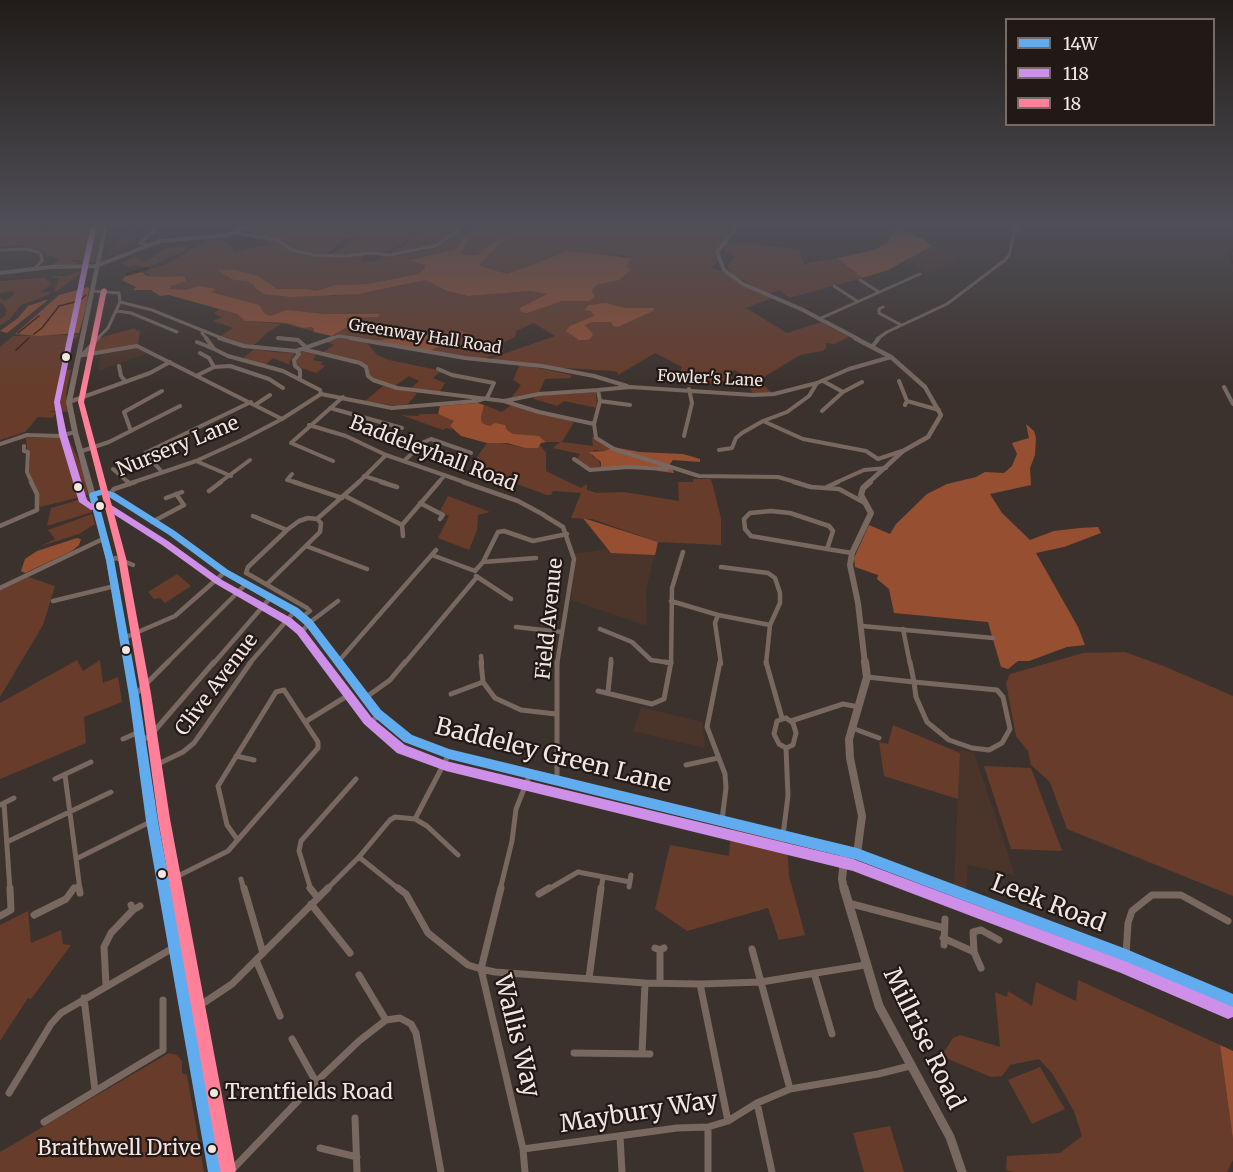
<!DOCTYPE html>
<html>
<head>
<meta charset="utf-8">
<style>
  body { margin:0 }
  #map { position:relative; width:1233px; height:1172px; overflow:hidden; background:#3c322d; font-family:Merriweather,serif }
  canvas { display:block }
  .legend { position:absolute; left:1005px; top:18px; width:210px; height:108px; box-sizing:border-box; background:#221916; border:2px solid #756b67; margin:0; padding:8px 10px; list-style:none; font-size:18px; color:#f2e6e1 }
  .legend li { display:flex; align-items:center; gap:12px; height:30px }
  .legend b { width:30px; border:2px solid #756b67 }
</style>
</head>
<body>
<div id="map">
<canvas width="1233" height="1172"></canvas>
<ul class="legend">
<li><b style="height:8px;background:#60acee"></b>14W</li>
<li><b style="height:8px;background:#ce8fe9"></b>118</li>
<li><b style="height:8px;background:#ff8098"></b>18</li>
</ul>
</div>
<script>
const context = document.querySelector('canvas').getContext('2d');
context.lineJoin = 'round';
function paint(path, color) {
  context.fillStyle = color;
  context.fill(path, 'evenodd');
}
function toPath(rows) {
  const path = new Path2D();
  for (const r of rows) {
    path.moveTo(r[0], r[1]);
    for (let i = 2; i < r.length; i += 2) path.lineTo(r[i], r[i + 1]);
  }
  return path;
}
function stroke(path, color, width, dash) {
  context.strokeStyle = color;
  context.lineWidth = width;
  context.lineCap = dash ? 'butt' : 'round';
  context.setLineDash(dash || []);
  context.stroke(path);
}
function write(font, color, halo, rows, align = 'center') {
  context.font = font + ' Merriweather,serif';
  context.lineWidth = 4.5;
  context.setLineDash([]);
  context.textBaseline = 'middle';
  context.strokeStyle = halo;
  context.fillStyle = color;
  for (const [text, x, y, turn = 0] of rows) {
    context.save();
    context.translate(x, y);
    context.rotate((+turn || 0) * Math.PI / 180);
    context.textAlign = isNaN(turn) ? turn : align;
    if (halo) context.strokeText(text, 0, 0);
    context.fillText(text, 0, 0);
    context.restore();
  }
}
const built = toPath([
  [135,224,148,224,145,228,141,228,136,237,114,254,108,258,101,258],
  [932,246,951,254,956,262,927,272,908,259],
  [135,347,148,353,98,371,101,353],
  [583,518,658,542,646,589,647,626,571,600,575,554,607,549],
  [641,707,702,722,705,748,633,731],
  [960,750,974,753,1015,875,968,865,966,889,954,885]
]);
const green = toPath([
  [0,224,52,224,29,226,25,229,47,231,57,226,57,224,103,224,95,263,80,264,82,260,69,260,79,262,75,265,50,266,60,260,55,259,54,256,46,257,44,252,38,249,25,248,26,245,0,247],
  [251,224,306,224,305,226,333,228,338,225,345,225,370,228,381,224,435,224,417,229,400,246,383,253,328,255,350,244,354,237,345,239,325,255,299,252,316,256,346,256,364,254,362,261,374,262,384,255,398,256,428,250,446,242,458,232,466,233,475,224,737,224,718,247,715,253,717,262,711,268,725,272,742,284,772,298,746,308,787,333,821,322,849,337,834,344,825,343,827,348,822,351,800,355,767,375,760,382,772,393,753,394,743,375,735,370,729,374,733,378,725,384,705,384,704,381,692,382,691,386,676,382,682,367,655,353,618,375,618,372,613,371,563,368,561,370,489,359,555,336,534,323,516,331,515,337,498,345,504,352,483,359,429,351,466,333,460,332,375,343,338,335,332,336,176,296,144,271,166,264,212,238,215,238,213,242,223,240,233,248,233,252,271,244,265,241,269,238,249,234,252,232,242,230],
  [464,237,468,237,469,240,461,253,468,255,477,255,492,242,507,239,500,243,480,263,481,266,507,274,567,251,599,256,621,255,632,258,614,280,597,285,592,290,595,297,594,298,547,296,543,292,531,291,468,296,447,291,426,280,366,293,330,296,336,285,367,284,418,274,424,269,426,265,410,259,457,249],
  [438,224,456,224,459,229,429,248,386,254,403,246,414,233],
  [726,242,799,249,805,266,807,265,807,263,837,258,862,278,789,298,779,290,767,294,732,274,727,266,735,257,724,251],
  [186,245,186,250,147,268,135,265,130,267,122,263,136,257,144,262,170,247],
  [85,269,58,291,52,291,48,295,21,305,9,320,0,325,0,319,5,316,7,311,3,304,0,303,0,297,3,301,8,299,15,294,12,291,0,293,0,281,45,278,52,284,40,292,50,292,54,290,59,279,51,276,67,276],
  [220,309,237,314,245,321,281,324,268,332,252,347,219,337,233,328,213,321,222,317,214,313],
  [135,328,136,331,140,330,138,345,84,354,99,338],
  [79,335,75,339,68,339,71,343,63,355,62,369,71,370,66,393,69,412,47,411,57,413,52,418,38,417,25,432,0,440,0,347,13,336],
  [338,337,367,343,377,355,389,360,433,369,440,372,433,378,445,383,439,393,410,389,419,381,409,376,395,386,374,379,369,375,368,368,363,364,320,354,334,345,324,341],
  [254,349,274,352,295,353,289,362,290,365,273,358,264,366,243,358],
  [304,350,316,355,313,360,323,362,320,364,325,366,316,373,296,366,296,359,299,353],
  [520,364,571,375,571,378,545,379,539,393,512,397,521,385,513,380],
  [383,386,395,389,417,393,408,404,398,406,365,401],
  [596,392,597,408,564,401,557,406,534,399,535,396],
  [484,405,502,412,511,405,574,422,562,442,593,446,592,437,594,437,600,443,610,448,605,451,594,450,592,456,598,459,601,467,604,468,591,469,577,459,580,454,553,448,560,442,546,442,539,436,519,436,482,423,481,417],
  [420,414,438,414,455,421,450,426,453,430,446,428,443,430,401,415,418,416],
  [68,437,83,470,88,495,40,507,29,471,30,452,27,449,26,438],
  [497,442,525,448,541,446,546,453,546,471,581,488,587,484,587,490,597,493,624,492,679,501,678,482,693,482,693,479,711,479,721,518,721,545,658,542,592,519,571,518,581,493,553,491,551,495,547,495,470,467,487,443],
  [448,496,490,512,478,515,477,530,469,550,438,538,449,516,440,511],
  [88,497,92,512,47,526,51,508],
  [92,514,95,524,79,534,41,546,55,539,48,530],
  [177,574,191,586,165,603,160,598,154,599,148,592],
  [28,577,55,586,43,625,0,697,0,590],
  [1125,652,1166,667,1233,696,1233,896,1067,829,1050,782,1031,765,1028,751,1016,736,1006,683,1010,674,1083,653],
  [77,660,83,671,100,660,103,683,118,677,122,702,84,717,86,743,0,779,0,703],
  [893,725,960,753,958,799,884,776,879,742,888,744],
  [984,766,1031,768,1062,851,1011,849],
  [731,827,781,839,787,845,789,876,805,935,779,940,768,908,687,931,655,909,670,845,729,856],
  [28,911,31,943,61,930,63,944,71,945,31,999,28,998,0,1041,0,925],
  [1078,980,1220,1045,1233,1140,1233,1160,1227,1172,1014,1172,1006,1170,1007,1156,1060,1153,1082,1136,1074,1111,1052,1073,1039,1059,1010,1065,1002,1076,991,1077,941,1056,953,1038,960,1035,1000,1047,995,992,1007,997,1008,991,1032,1006,1036,982,1076,1001],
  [169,1053,177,1055,182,1061,182,1073,187,1075,204,1172,0,1172,0,1152],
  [1040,1067,1065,1109,1032,1124,1008,1080],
  [890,1126,904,1172,864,1172,853,1133]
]);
const forest = toPath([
  [895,229,923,239,932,246,888,270,862,278,837,258,874,250,887,243],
  [464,237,469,237,469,240,461,253,468,255,477,255,492,242,507,239,500,243,480,264,481,266,507,274,567,251,632,258,626,267,630,270,625,275,619,280,597,285,592,290,595,297,589,301,562,301,527,313,521,312,520,308,547,294,531,291,468,296,447,291,426,280,359,294,291,297,264,294,255,288,255,286,248,281,234,280,217,270,236,270,258,276,277,289,306,289,316,291,336,285,367,284,418,274,424,269,425,265,409,260,457,249],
  [142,272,147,276,162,277,184,276,186,281,171,286,170,289,186,290,199,286,216,289,211,292,259,305,265,314,271,316,286,310,324,314,380,314,378,317,347,318,346,320,363,322,350,325,332,336,314,332,314,328,310,327,304,328,288,323,245,321,237,314,169,295,160,296,151,290,133,290,136,287,122,280,126,276],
  [88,287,89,289,86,308,79,333,38,336,15,334,59,295],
  [49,299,7,333,0,331,18,318,28,306],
  [606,303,625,308,654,308,653,311,618,327,613,326,611,322,592,322,585,325,593,334,590,339,586,340,579,340,566,331,570,326,594,316,591,311,584,310,589,305],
  [460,331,467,333,429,351,372,341],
  [478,403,484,405,481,417,482,423,490,426,495,423,505,425,507,430,513,434,539,436,546,442,541,443,538,448,525,448,507,443,487,443,461,436,450,426,454,421,438,414,440,406],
  [1026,424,1034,431,1036,438,1035,455,1030,468,1031,485,990,494,1002,513,1030,540,1054,531,1080,528,1098,527,1101,533,1064,547,1036,553,1078,627,1085,645,1067,647,1029,661,1018,661,1008,669,1001,667,988,622,894,613,889,589,877,579,878,575,855,567,854,558,869,525,890,534,896,524,927,494,947,484,976,477,985,472,1004,473,1012,466,1017,454,1012,443,1029,438],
  [613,447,640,452,683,454,700,459,700,462,673,460,670,464,674,473,658,471,650,466,604,468,601,467,601,462,589,452,605,451],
  [583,518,658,542,655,555,611,553],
  [77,538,81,539,79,545,72,551,25,573,21,571,25,559,37,551],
  [1220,1045,1233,1051,1233,1140]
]);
const stream = toPath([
  [1232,250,1229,255,1233,263],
  [18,333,39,316],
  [34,334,42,328,59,306,79,301,86,295],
  [16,350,29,338]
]);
const canal = toPath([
  [127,274,148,268]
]);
const minorFar4 = toPath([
  [235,233,278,240,291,250,314,255,346,256,369,253,390,255,435,246,460,230],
  [147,245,140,243,155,230],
  [0,250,26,249,38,252,41,254,42,261,35,268],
  [860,280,879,292],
  [834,286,857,301],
  [92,291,119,293,120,302,152,310,224,339],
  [883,307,879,309,879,313,901,325],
  [117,311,131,313,177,332],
  [819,319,920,274],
  [202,333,207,339],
  [278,338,292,339],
  [97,339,108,328,120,302],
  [329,339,339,336,359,339],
  [877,339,887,332,947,304,1005,260,1009,255,1015,231,1024,224]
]);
const minorFar3 = toPath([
  [206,338,214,349,228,356,283,371,320,390,321,394],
  [219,338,244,346,296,351,333,338],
  [278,338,298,340,307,348],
  [350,338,465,358,542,366,594,376,627,386],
  [197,342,214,349],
  [872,347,879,338],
  [303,349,360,363,366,367,368,376,373,380,397,388,504,401,539,412,594,424],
  [296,351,299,354,294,360,295,366,300,370,300,379],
  [200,353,209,358,214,367],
  [82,355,98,338],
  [78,356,137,346,282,419],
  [119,366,121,376,126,382],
  [198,375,214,367,230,366,269,379,283,388],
  [823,381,843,392],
  [899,381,907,401,905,405],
  [1224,387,1233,404],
  [321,394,392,408,476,401,487,398,494,383,452,375,438,369],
  [504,401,539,394,598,390],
  [600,401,630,405],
  [907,401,939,410],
  [69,402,150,373,170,362],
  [255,405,270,395],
  [330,408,402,428],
  [822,411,843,392,862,382],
  [763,421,803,439,866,451,878,459,902,451],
  [309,425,346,436,386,455,467,483],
  [131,431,124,412,162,391],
  [684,436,692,403,689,389],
  [0,444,27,435,60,436,75,432],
  [24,446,24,451,28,452,27,472,32,483],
  [719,450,732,448,736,438,742,433,763,421,787,412,809,396,817,383],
  [82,451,109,442,180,406],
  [574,459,590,470,628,467,667,469],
  [196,461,231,476],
  [333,461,291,443,343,397],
  [404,461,424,442,431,439,471,453],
  [113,469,129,483],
  [162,472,145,453,251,402],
  [292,474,287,480,299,483],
  [364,476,386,483],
  [131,483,196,461,242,440,282,419,321,394],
  [219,483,250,460],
  [358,483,386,455],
  [438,483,445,475],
  [799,483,778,477,699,476,614,449,596,438,594,424,600,401,598,390,630,387,753,395,774,394,817,383,849,369,891,357],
  [835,483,864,470,886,468]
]);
const minorFar2 = toPath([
  [128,482,130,484],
  [294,482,342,498],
  [381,482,397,487],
  [463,482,518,501,544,515],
  [794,482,811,487,839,489,863,502],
  [827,487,838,482],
  [209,491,221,482],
  [110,494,114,489,135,482],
  [345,496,402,525,439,482],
  [166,498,182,492],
  [420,503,443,515,440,519],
  [771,511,790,513,829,526,833,531,827,549,751,536,745,529,744,519,750,513,771,511],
  [253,516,287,530],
  [545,516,563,527,574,559,557,664],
  [317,519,359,482],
  [152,522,184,505,176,494],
  [402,525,403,536],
  [0,526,37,510,37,494,31,482],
  [306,546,367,569],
  [827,549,852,553],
  [432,555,475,571],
  [110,560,116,558,133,565],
  [483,562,536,558],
  [721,567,768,573,775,578,780,593,780,603,770,625,766,664],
  [475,571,483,562,498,532,504,531,533,541,567,534],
  [250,575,246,573,248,567,287,530,299,521,308,518,317,519,321,523,320,532,267,584],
  [250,575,307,608,310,611,302,617],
  [476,576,511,599],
  [0,588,105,538],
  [53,601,115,586],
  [671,601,718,615,770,625],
  [718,615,715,623,721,664],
  [862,626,993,638],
  [516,627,561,632],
  [600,629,632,642,651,660,671,663],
  [903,629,910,664],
  [124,638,175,616,225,572],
  [481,656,482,664],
  [337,663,436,550],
  [166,664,247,583],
  [213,664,271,597],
  [249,664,295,611],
  [324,664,301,633,309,623,338,601],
  [404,664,477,577],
  [611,664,611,659],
  [671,664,672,588,683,552]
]);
const minorFar1 = toPath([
  [323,662,368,723,379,716],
  [481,662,483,682,495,698,521,710,556,714],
  [557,662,557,780],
  [665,662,671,663],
  [720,662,707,727,725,774,726,788,722,820],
  [766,662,782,718],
  [910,662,914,682],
  [867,677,914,682],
  [914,682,997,690,1003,697,1010,729,1002,743,989,750,972,748,949,740,927,722,916,697,914,682],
  [598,691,652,704,664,699,671,662],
  [608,692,611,662],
  [451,694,483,682],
  [134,696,168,662],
  [365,698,390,680,405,662],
  [786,718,793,723,796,733,793,745,786,748,779,744,774,734,777,721,786,718],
  [791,721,843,704,859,707],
  [305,722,347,696],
  [852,728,879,738],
  [150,736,177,890],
  [123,739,139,732],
  [140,741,150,736,214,662],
  [236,756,254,760],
  [686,765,718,758],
  [154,766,183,752,194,743,251,662],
  [65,775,76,859,152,821],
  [55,779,91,762],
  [4,803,10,890],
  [0,805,14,798],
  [415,819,427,826,458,855],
  [783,835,788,796,786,748],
  [7,842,111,792],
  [359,857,400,890],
  [76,859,80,890],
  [174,878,228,851,318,748,318,742,284,690,276,692,218,786,227,825,237,839],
  [241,879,244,890],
  [629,887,631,875],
  [72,890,79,885],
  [311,890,299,851,301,841,356,779],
  [326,890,359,857,390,820,395,817,415,819,449,754],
  [500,890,512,841,516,809,530,774],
  [547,890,578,872,630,882],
  [601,890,603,877]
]);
const minor = toPath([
  [79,888,80,893],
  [177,888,227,1172],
  [244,888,263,953],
  [310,888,318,898],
  [398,888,406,894,428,933,468,965,481,969,523,1149,525,1172],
  [501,888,481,969,495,972,645,983,700,984,761,982,865,965],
  [539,894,549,888],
  [848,903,944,928],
  [311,904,350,953],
  [131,905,133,910,140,906],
  [34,915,66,899,74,888],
  [0,916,11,910,10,888],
  [943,938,974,952,981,968],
  [944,945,945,919],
  [655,948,660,950,664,948],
  [752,949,790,1089],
  [660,950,660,983],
  [974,952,973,932,981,930,999,940],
  [1126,955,1128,923,1132,911,1152,895,1181,895,1228,921],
  [256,960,280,1016],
  [814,973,832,1034],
  [359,975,386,1020],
  [589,978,601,888],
  [700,984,728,1121],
  [106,985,104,947,111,933,133,910],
  [84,998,95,1090],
  [187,1014,232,984,328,888],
  [292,1039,316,1082],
  [574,1053,650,1054],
  [642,1054,645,983],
  [9,1093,51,1024,61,1013,173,948],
  [757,1103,772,1172],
  [355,1118,357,1172],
  [44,1122,163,1050,163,1000],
  [708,1127,708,1172],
  [620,1137,622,1172],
  [320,1148,357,1157],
  [523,1149,677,1128,708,1127,728,1121,757,1103,790,1089,878,1074,910,1066],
  [230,1172,316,1082,359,1041,386,1020,400,1018,411,1024,416,1033,441,1172]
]);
const tertiaryFar4 = toPath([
  [739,224,717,252,724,270,743,284,801,309,858,339],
  [0,273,50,267,96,266,160,241,229,235,249,224]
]);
const tertiaryFar3 = toPath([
  [855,338,891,357,925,387,941,415,928,437,903,451,868,483]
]);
const tertiaryFar2 = toPath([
  [865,664,858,603,850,565,852,553,871,513,861,495,863,488,870,482]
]);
const tertiaryFar1 = toPath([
  [857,854,862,816,850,758,849,739,867,677,865,662],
  [844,890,842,879,845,851]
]);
const tertiary = toPath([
  [844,888,879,1006,950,1137,962,1172]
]);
const primary = toPath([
  [107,490,174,531,228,570,298,609,312,621,380,710,411,736,449,750,857,849,1126,951,1233,995,1233,1007,1125,961,857,859,449,758,405,742,374,716,306,625,292,613,222,574,170,535,106,494,93,497,90,495,91,493,107,490]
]);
const trunk = toPath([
  [104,224,108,224,72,402,78,432,114,560,138,696,157,821,222,1172,210,1172,147,821,130,696,106,560,72,432,66,402,104,224]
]);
const bus1 = toPath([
  [102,489,115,493,175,531,228,570,298,608,312,620,381,710,412,735,449,749,857,848,1126,949,1233,994,1233,1008,1125,962,857,860,449,759,404,742,373,716,306,626,292,614,222,574,169,535,109,497,102,495,97,496,114,560,139,696,158,821,224,1172,208,1172,146,821,129,696,106,560,89,495,90,493,102,489]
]);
const bus2 = toPath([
  [91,224,97,224,60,402,67,435,87,500,92,504,108,503,168,541,222,580,291,618,303,628,372,718,405,745,446,761,853,859,1127,962,1233,1007,1233,1017,1228,1019,1121,973,853,871,446,771,397,753,364,724,297,634,285,624,216,584,162,545,104,508,91,510,79,502,59,435,54,402,91,224]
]);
const bus3 = toPath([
  [104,288,107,290,84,402,126,558,151,694,170,819,236,1170,235,1172,221,1172,220,1170,158,819,141,694,118,558,78,402,101,290,104,288]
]);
const markers = [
  [66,357,5,"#f2e6e1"],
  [78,487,5,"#f2e6e1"],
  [100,506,5,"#f2e6e1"],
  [126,650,5,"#f2e6e1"],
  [162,874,5,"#f2e6e1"],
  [214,1093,5,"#f2e6e1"],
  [212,1149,5,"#f2e6e1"]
];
const farStreetnames = [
  ["Greenway Hall Road",425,337,9],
  ["Fowler's Lane",710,379,3]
];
const streetNames = [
  ["Nursery Lane",178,447,-22],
  ["Baddeleyhall Road",433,454,21],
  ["Field Avenue",550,619,-84],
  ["Clive Avenue",217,685,-53]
];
const nearBusnames = [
  ["Trentfields Road",225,1093],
  ["Braithwell Drive",201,1149,"right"]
];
const nearStreetnames = [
  ["Baddeley Green Lane",553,756,14],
  ["Leek Road",1048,904,21],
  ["Wallis Way",516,1036,76],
  ["Millrise Road",923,1039,64],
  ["Maybury Way",639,1113,-9]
];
paint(built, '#4b342a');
paint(green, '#683c2a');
paint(forest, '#974f31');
stroke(stream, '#3d1707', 1.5);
stroke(canal, '#3d1707', 3);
stroke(minorFar4, '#786860', 3);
stroke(minorFar3, '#786860', 4);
stroke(minorFar2, '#786860', 4.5);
stroke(minorFar1, '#786860', 5);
stroke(minor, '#786860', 7);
stroke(tertiaryFar4, '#786860', 4);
stroke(tertiaryFar3, '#786860', 4.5);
stroke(tertiaryFar2, '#786860', 6);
stroke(tertiaryFar1, '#786860', 8);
stroke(tertiary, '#786860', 9);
paint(primary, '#786963');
paint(trunk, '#7a6c66');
paint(bus1, '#60acee');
paint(bus2, '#ce8fe9');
paint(bus3, '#ff8098');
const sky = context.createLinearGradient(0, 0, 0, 388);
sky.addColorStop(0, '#211c19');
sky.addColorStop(0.58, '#504f57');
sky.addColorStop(1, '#504f5700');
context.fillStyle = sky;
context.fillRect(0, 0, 1233, 388);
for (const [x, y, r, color] of markers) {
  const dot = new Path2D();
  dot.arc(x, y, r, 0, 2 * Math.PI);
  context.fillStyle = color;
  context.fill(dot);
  stroke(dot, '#221916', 2);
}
write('16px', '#f2e6e1', '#221916', farStreetnames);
write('20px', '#f2e6e1', '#221916', streetNames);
write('21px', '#f2e6e1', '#221916', nearBusnames, 'left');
write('24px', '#f2e6e1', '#221916', nearStreetnames);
</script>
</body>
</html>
